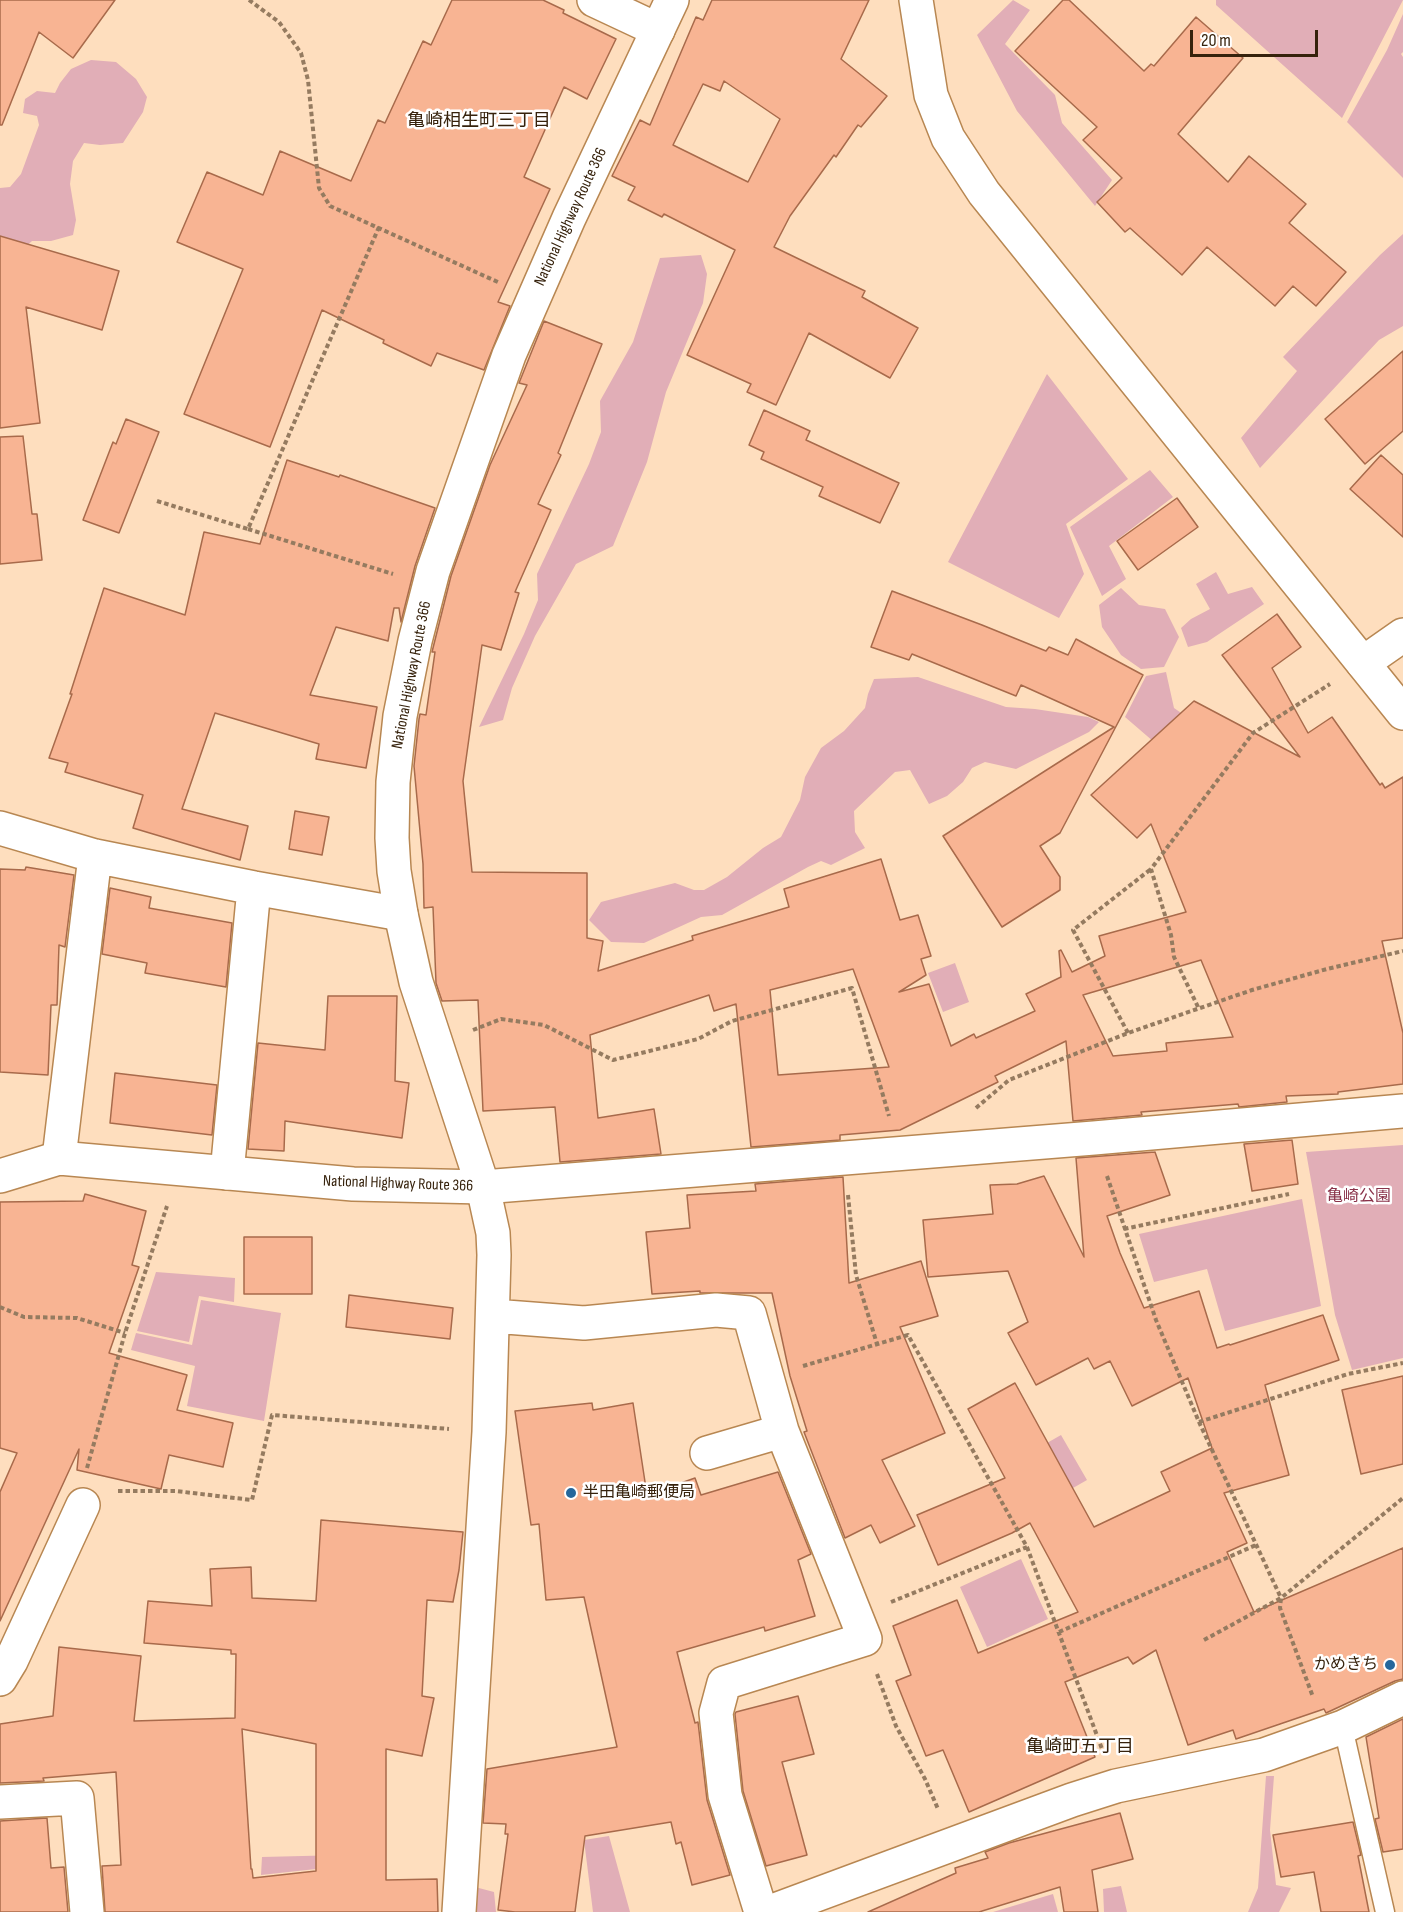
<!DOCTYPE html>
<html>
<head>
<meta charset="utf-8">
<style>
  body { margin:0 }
  #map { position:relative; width:1403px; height:1912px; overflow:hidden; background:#fedebe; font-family:"Sofia Sans Condensed",sans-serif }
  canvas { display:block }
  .scale { position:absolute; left:1190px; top:30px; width:128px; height:27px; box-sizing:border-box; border:3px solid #36220c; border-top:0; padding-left:8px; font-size:18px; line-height:21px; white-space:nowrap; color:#36220c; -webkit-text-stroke:4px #fff; paint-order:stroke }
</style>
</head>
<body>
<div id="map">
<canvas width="1403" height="1912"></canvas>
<div class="scale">20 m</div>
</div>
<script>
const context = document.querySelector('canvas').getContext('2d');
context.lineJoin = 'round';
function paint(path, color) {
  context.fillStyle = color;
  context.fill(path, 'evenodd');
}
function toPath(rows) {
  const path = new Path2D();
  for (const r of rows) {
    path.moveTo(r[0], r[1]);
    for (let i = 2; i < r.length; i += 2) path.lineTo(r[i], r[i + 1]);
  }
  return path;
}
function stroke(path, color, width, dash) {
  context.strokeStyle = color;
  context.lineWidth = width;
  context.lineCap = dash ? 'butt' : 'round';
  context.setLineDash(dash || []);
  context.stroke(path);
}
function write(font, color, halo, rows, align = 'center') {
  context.font = font + ' "Sofia Sans Condensed","Noto Sans JP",sans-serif';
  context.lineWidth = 5;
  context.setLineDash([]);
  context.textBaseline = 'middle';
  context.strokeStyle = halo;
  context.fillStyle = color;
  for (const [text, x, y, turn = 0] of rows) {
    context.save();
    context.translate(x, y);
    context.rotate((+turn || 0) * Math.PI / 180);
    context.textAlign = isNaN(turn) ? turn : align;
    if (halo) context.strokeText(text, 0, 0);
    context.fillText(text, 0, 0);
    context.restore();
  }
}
const green = toPath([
  [1013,0,1030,10,1005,44,1055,95,1062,123,1112,180,1095,206,1017,111,977,35],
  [1216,0,1403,0,1342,118,1216,5],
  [1403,14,1403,52,1401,54,1403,57,1403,178,1347,122,1387,50],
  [91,60,116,62,136,79,147,97,143,112,123,143,100,145,84,143,73,161,70,184,76,220,73,235,51,241,32,241,0,270,0,188,10,187,21,174,39,125,37,116,23,113,25,99,37,91,55,93,60,83,71,69],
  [1403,234,1403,326,1379,340,1260,468,1241,438,1297,371,1283,357,1380,255],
  [701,255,707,274,703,303,666,392,647,462,613,546,576,564,535,636,512,688,503,720,479,727,524,634,538,600,537,574,589,464,601,432,600,401,633,342,660,258],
  [1047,374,1128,479,1066,524,1084,574,1059,618,948,562],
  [1150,470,1173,497,1109,546,1126,579,1102,596,1070,527],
  [1216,572,1228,594,1252,587,1264,604,1207,642,1188,647,1181,628,1191,619,1210,609,1196,584],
  [1121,588,1139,605,1165,609,1179,637,1164,667,1141,669,1121,655,1102,627,1099,605],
  [1166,672,1174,708,1209,732,1154,742,1125,717,1146,676],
  [918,677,1006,707,1035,709,1088,717,1099,722,1089,732,1016,769,985,762,972,768,963,782,947,796,929,804,910,770,895,772,854,811,855,832,865,848,831,865,821,861,808,867,722,915,701,917,644,943,611,942,589,920,601,902,628,895,675,883,694,890,704,890,727,877,763,848,781,837,800,800,805,777,821,748,844,731,865,708,868,694,874,679],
  [955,963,969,1002,943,1012,928,973],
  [1403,1145,1403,1358,1352,1370,1335,1315,1306,1152],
  [1302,1199,1321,1306,1225,1331,1207,1269,1154,1282,1139,1234],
  [156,1272,235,1278,234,1302,199,1296,189,1342,137,1331],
  [201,1300,281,1313,264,1421,187,1406,195,1366,131,1350,136,1333,192,1345],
  [1061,1435,1087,1480,1052,1500,1026,1455],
  [1021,1559,1048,1619,987,1647,960,1587],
  [1266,1776,1274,1776,1270,1830,1276,1885,1291,1888,1279,1912,1248,1912,1258,1888],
  [609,1836,630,1912,593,1912,584,1840],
  [343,1855,316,1869,261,1875,262,1857],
  [1121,1886,1127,1912,1104,1912,1103,1889],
  [475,1887,494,1892,496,1912,476,1912],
  [1053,1894,1058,1912,993,1912]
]);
const building = toPath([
  [0,0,115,0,73,58,39,32,2,125,0,125,0,0],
  [452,0,543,0,564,10,563,13,616,39,587,99,564,87,524,177,550,189,498,302,510,306,484,370,437,353,431,366,383,343,384,340,322,310,270,447,184,414,243,269,177,242,207,172,263,195,280,151,351,181,378,120,385,123,423,41,431,45,452,0],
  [712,0,869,0,841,59,887,96,861,127,858,125,836,157,834,155,790,216,774,247,865,291,862,297,918,328,890,378,809,333,776,405,747,392,751,384,687,355,735,250,664,214,662,217,628,200,635,187,612,176,640,120,650,125,696,17,703,20,712,0],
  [724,81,780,119,748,182,673,145,703,84,720,91,724,81],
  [1063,0,1069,0,1144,71,1151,64,1154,66,1196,17,1243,58,1178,134,1228,182,1249,156,1306,204,1289,223,1346,272,1316,306,1293,286,1275,306,1207,247,1182,275,1130,228,1125,232,1097,202,1122,178,1083,140,1097,127,1015,51,1063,0],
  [0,236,119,271,102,330,26,307,40,423,0,428,0,236],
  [544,321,602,344,558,453,561,455,538,504,551,510,515,592,519,593,501,650,482,645,463,781,472,872,587,873,587,938,603,941,598,971,693,940,692,936,789,907,784,889,881,859,900,920,918,915,931,956,921,959,926,975,899,992,929,984,951,1046,974,1034,976,1038,1035,1011,1026,994,1061,977,1059,951,1061,950,1072,972,1105,956,1099,936,1186,912,1151,824,1137,838,1091,795,1194,701,1300,757,1222,655,1277,614,1301,647,1272,668,1308,733,1332,717,1380,785,1382,783,1385,788,1403,777,1403,938,1382,941,1403,1033,1403,1084,1338,1092,1338,1094,1286,1096,1287,1102,1239,1107,1238,1104,1141,1112,1142,1115,1073,1121,1066,1041,995,1076,998,1082,900,1130,840,1135,840,1140,751,1147,736,1004,714,1011,709,995,590,1035,598,1118,654,1109,661,1154,560,1162,555,1107,483,1111,478,1000,442,1001,436,983,433,907,424,908,423,864,414,766,419,719,420,714,426,715,435,652,432,652,451,576,490,465,527,385,519,383,544,321],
  [1201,960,1233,1037,1166,1043,1167,1051,1113,1056,1083,995,1201,960],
  [853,969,889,1067,778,1075,770,990,853,969],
  [1403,351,1403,431,1365,464,1325,419,1403,351],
  [764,410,810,431,806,440,899,483,880,523,819,496,823,487,761,459,764,452,749,445,764,410],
  [126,419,159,432,119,533,83,520,113,442,116,444,126,419],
  [23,436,32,514,37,514,42,560,0,564,0,437,23,436],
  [1381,455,1403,475,1403,537,1350,489,1381,455],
  [287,460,339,477,340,475,435,508,415,566,401,622,399,608,394,608,388,641,336,627,310,695,377,707,366,768,316,759,319,744,215,713,182,809,248,826,240,860,133,828,143,795,65,772,68,763,49,758,72,694,70,694,104,588,185,615,204,532,260,544,287,460],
  [1177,498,1198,527,1138,570,1117,541,1177,498],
  [892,591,982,625,1046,651,1049,647,1068,655,1076,639,1143,675,1060,833,1040,846,1060,877,1060,890,1002,927,943,836,1114,727,1021,685,1016,696,912,654,909,660,871,647,892,591],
  [295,811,329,817,322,855,289,849,295,811],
  [26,867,74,875,65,947,59,945,57,1005,51,1005,48,1075,0,1072,0,869,25,870,26,867],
  [110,888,151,897,149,908,232,923,226,987,145,973,147,963,102,954,110,888],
  [328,996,397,996,395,1081,409,1083,402,1138,285,1121,284,1151,248,1149,258,1043,325,1050,328,996],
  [115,1073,217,1085,212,1135,110,1123,115,1073],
  [1292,1140,1298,1184,1252,1191,1244,1144,1292,1140],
  [1155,1152,1170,1195,1107,1216,1120,1253,1144,1308,1199,1291,1217,1348,1229,1344,1230,1345,1323,1315,1339,1360,1265,1385,1289,1475,1224,1493,1247,1543,1227,1552,1254,1612,1403,1548,1403,1679,1395,1681,1326,1713,1324,1709,1236,1739,1233,1730,1188,1745,1156,1650,1133,1664,1128,1657,1065,1682,1095,1757,969,1812,943,1750,926,1756,896,1681,911,1675,893,1626,957,1600,978,1653,1078,1612,1030,1523,1012,1533,938,1565,917,1515,1005,1478,968,1409,1015,1383,1094,1527,1170,1491,1161,1472,1212,1448,1188,1378,1132,1406,1110,1361,1094,1369,1088,1358,1036,1385,1008,1333,1028,1322,1008,1271,928,1277,923,1220,993,1214,990,1185,1017,1184,1044,1176,1084,1257,1076,1158,1155,1152],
  [843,1177,849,1283,921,1261,938,1316,900,1327,945,1433,882,1460,915,1526,880,1543,871,1525,845,1538,804,1432,807,1431,790,1376,772,1293,700,1293,700,1291,652,1294,646,1232,690,1228,687,1195,756,1191,755,1184,843,1177],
  [85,1194,146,1211,132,1265,139,1267,109,1353,187,1375,177,1410,233,1423,223,1467,169,1455,161,1489,77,1470,79,1449,0,1621,0,1492,17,1453,0,1448,0,1202,83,1201,85,1194],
  [244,1237,312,1237,312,1294,244,1294,244,1237],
  [349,1295,453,1308,450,1339,346,1327,349,1295],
  [1403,1376,1403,1464,1361,1474,1342,1390,1403,1376],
  [592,1403,593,1410,633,1403,647,1495,695,1478,701,1495,778,1472,811,1554,798,1560,815,1616,765,1631,764,1627,677,1652,695,1723,698,1722,707,1800,730,1875,692,1885,681,1842,676,1844,671,1822,585,1836,575,1912,515,1912,498,1910,508,1834,505,1834,506,1824,483,1823,487,1769,617,1747,584,1597,546,1600,539,1524,531,1525,515,1411,592,1403],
  [321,1520,463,1532,459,1570,453,1602,427,1600,422,1696,434,1698,422,1756,386,1749,386,1880,437,1879,438,1912,105,1912,102,1866,121,1865,116,1772,43,1778,44,1781,0,1783,0,1724,53,1716,59,1647,141,1656,134,1721,235,1718,236,1654,231,1654,231,1650,144,1643,148,1601,212,1606,210,1569,251,1567,252,1598,316,1601,321,1520],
  [242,1729,316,1744,316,1871,253,1878,252,1869,251,1869,242,1729],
  [798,1696,814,1754,782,1762,807,1855,766,1866,743,1791,735,1714,736,1712,798,1696],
  [1403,1719,1403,1849,1383,1852,1375,1819,1379,1818,1366,1737,1403,1719],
  [1120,1813,1133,1859,1092,1870,1098,1912,1064,1912,1060,1887,979,1912,868,1912,956,1873,955,1868,988,1858,985,1852,1009,1843,1120,1813],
  [47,1818,51,1868,64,1867,68,1912,0,1912,0,1821,47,1818],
  [1353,1822,1361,1855,1358,1856,1369,1912,1321,1912,1314,1872,1281,1877,1273,1835,1353,1822]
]);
const path = toPath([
  [249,0,279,22,301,53,308,80,319,188,330,206,500,283],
  [157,501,248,529,379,227],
  [248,529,393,574],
  [1198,1007,1174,957,1171,935,1151,869,1253,733,1330,684],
  [473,1030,501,1019,544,1025,613,1060,698,1039,732,1021,852,988,889,1116],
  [1128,1033,1073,930,1151,869],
  [976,1108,1009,1080,1128,1033,1252,990,1327,969,1403,951],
  [1107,1176,1156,1320,1199,1422,1281,1598,1280,1608,1313,1697],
  [848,1195,856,1275,877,1344],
  [1124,1229,1289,1194],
  [0,1307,24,1317,77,1318,125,1333],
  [803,1366,908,1335,1027,1547,1102,1749],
  [1199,1422,1348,1374,1403,1363],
  [87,1468,125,1333,167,1206],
  [118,1491,176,1491,252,1500,272,1415,449,1429],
  [891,1602,1027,1547],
  [1059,1632,1256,1545],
  [1204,1640,1281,1598,1403,1498],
  [877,1674,896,1726,925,1779,938,1809]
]);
const service = toPath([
  [1343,1727,1385,1912]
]);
const minor = toPath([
  [594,0,658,30],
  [1363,663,1403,635],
  [0,828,95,856,254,888,401,914],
  [59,1158,95,856],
  [227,1173,254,888],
  [493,1316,584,1323,716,1310,749,1313,782,1431,865,1639,724,1683,716,1713,725,1795,761,1912],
  [707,1453,782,1431],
  [0,1679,11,1661,83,1505],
  [0,1802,77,1798,87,1912],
  [459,1912,489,1432,494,1255,493,1233,483,1187],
  [770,1912,1072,1800,1116,1786,1264,1755,1343,1727,1403,1698]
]);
const tertiary = toPath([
  [916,0,931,95,948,138,984,193,1403,713],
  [483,1187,1094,1138,1403,1111]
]);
const trunk = toPath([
  [0,1176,59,1158,353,1184,483,1187,416,982,401,914,394,871,392,838,393,782,400,716,415,641,433,571,509,355,569,218,672,0]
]);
const markers = [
  [571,1493,6,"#25679c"],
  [1390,1665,6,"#25679c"]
];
const streetNames = [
  ["National Highway Route 366",571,217,-65],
  ["National Highway Route 366",412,675,-79],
  ["National Highway Route 366",398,1184,2]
];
const parkNames = [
  ["亀崎公園",1359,1197]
];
const poiNames = [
  ["半田亀崎郵便局",583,1493],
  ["かめきち",1378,1665,"right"]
];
const neighbourhoodNames = [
  ["亀崎相生町三丁目",479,121],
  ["亀崎町五丁目",1080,1747]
];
paint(green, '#e1aeb7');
paint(building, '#f8b493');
stroke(building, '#a86a4b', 1.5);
stroke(service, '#b88752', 21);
stroke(minor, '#b88752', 36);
stroke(tertiary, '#b88752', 36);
stroke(trunk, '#b88752', 36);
stroke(path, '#957b60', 4, [4.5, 3]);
stroke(service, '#fff', 18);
stroke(minor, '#fff', 33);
stroke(tertiary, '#fff', 33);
stroke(trunk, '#fff', 33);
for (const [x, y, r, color] of markers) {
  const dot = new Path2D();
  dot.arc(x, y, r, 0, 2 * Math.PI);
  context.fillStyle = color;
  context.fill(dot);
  stroke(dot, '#fff', 2);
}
write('16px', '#36220c', '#fff', streetNames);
write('16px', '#893249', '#fff', parkNames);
write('16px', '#36220c', '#fff', poiNames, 'left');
write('18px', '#36220c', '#fff', neighbourhoodNames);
</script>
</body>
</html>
